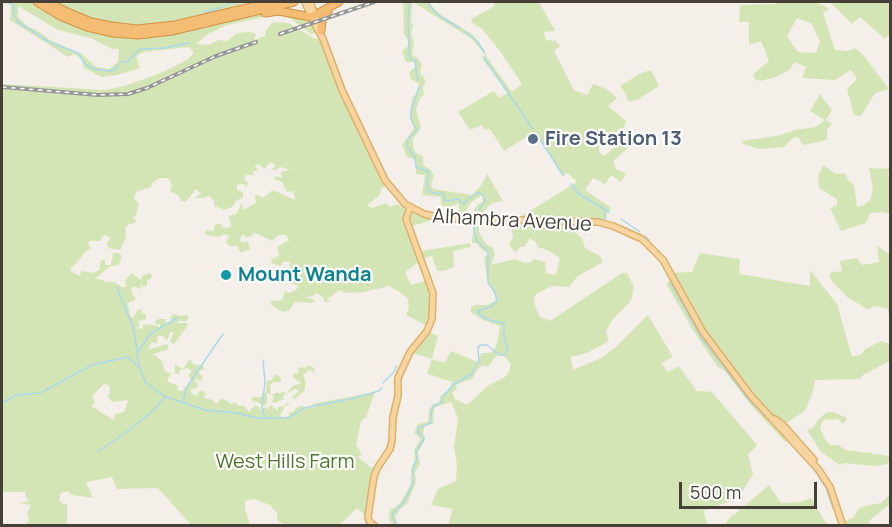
<!DOCTYPE html>
<html>
<head>
<meta charset="utf-8">
<style>
  body { margin:0 }
  #map { position:relative; width:892px; height:527px; overflow:hidden; background:#f4efe9; font-family:Manrope,sans-serif }
  canvas { display:block }
  .frame { position:absolute; inset:0; border:3px solid #474038; pointer-events:none }
  .scale { position:absolute; left:679px; top:482px; width:138px; height:27px; box-sizing:border-box; border:3px solid #474038; border-top:0; padding-left:8px; font-size:18px; line-height:21px; white-space:nowrap; color:#474038; -webkit-text-stroke:4px #fff; paint-order:stroke }
</style>
</head>
<body>
<div id="map">
<canvas width="892" height="527"></canvas>
<div class="frame"></div>
<div class="scale">500 m</div>
</div>
<script>
const context = document.querySelector('canvas').getContext('2d');
context.lineJoin = 'round';
function paint(path, color) {
  context.fillStyle = color;
  context.fill(path, 'evenodd');
}
function toPath(rows) {
  const path = new Path2D();
  for (const r of rows) {
    path.moveTo(r[0], r[1]);
    for (let i = 2; i < r.length; i += 2) path.lineTo(r[i], r[i + 1]);
  }
  return path;
}
function stroke(path, color, width, dash) {
  context.strokeStyle = color;
  context.lineWidth = width;
  context.lineCap = dash ? 'butt' : 'round';
  context.setLineDash(dash || []);
  context.stroke(path);
}
function write(font, color, halo, rows, align = 'center') {
  context.font = font + ' Manrope,sans-serif';
  context.lineWidth = 4.5;
  context.setLineDash([]);
  context.textBaseline = 'middle';
  context.strokeStyle = halo;
  context.fillStyle = color;
  for (const [text, x, y, turn = 0] of rows) {
    context.save();
    context.translate(x, y);
    context.rotate((+turn || 0) * Math.PI / 180);
    context.textAlign = isNaN(turn) ? turn : align;
    if (halo) context.strokeText(text, 0, 0);
    context.fillText(text, 0, 0);
    context.restore();
  }
}
const green = toPath([
  [2,2,32,2,58,18,80,28,108,35,135,38,173,34,236,18,274,11,311,17,317,30,312,35,290,18,273,15,227,25,208,34,196,44,209,45,218,40,227,41,237,33,250,32,256,34,254,40,265,36,266,30,273,22,289,23,315,39,323,39,342,90,385,180,385,187,381,188,380,195,367,205,372,208,387,203,390,207,397,204,432,220,409,227,421,260,405,272,411,285,428,280,433,293,432,319,431,324,427,331,438,336,432,359,445,363,451,351,477,362,482,353,490,353,494,350,497,343,500,326,483,320,471,312,471,307,475,305,487,305,496,301,494,290,488,285,484,259,489,252,483,251,477,243,472,243,474,221,479,222,479,232,486,244,492,247,495,254,491,265,515,259,525,263,531,262,534,259,545,262,546,273,556,275,560,258,547,250,538,247,536,242,530,238,524,247,519,247,516,253,509,245,513,237,511,223,564,223,582,238,585,248,600,256,603,262,578,276,569,287,551,286,535,295,534,303,540,317,550,321,622,273,627,273,634,287,631,301,612,320,606,332,609,341,587,353,571,357,573,370,601,358,616,347,648,315,673,357,661,363,668,372,679,366,697,391,712,392,757,445,748,455,753,474,742,492,733,500,703,511,708,525,448,525,453,509,431,505,438,489,456,481,457,464,454,447,458,418,451,402,435,407,433,415,434,423,425,426,423,433,424,441,418,453,420,464,415,472,416,480,414,487,407,504,400,509,395,517,399,525,393,525,389,520,390,509,396,507,401,502,412,482,411,469,415,459,414,450,420,440,419,437,414,433,418,424,428,422,429,410,433,404,439,402,441,395,447,391,453,382,427,374,432,359,410,352,409,348,429,327,406,315,409,308,408,299,401,293,389,286,364,292,346,293,340,290,327,299,331,301,325,302,323,297,316,293,313,296,305,297,315,300,312,303,294,302,290,310,283,312,272,306,270,301,282,300,285,291,290,293,297,289,298,286,288,282,284,278,277,277,278,270,283,269,287,271,291,266,289,261,283,262,280,266,271,263,272,259,279,256,277,247,289,240,286,235,279,235,272,241,253,232,253,235,246,238,244,234,240,238,241,242,248,242,250,249,241,253,237,246,229,246,226,242,229,236,224,234,219,237,205,235,205,230,213,231,216,224,221,224,223,228,231,227,229,216,236,214,242,203,244,210,257,202,254,196,258,195,263,198,273,190,295,200,293,191,287,192,282,182,274,179,276,176,282,178,281,172,290,170,281,167,276,170,271,169,276,166,272,162,267,165,265,169,258,164,255,166,258,171,253,171,254,175,246,175,244,180,248,182,247,187,243,184,237,185,237,190,243,192,243,197,236,201,232,207,225,210,214,206,214,201,209,196,204,198,195,198,201,193,196,189,186,202,181,201,179,196,170,191,172,185,168,178,160,178,152,183,151,187,136,192,134,198,139,204,136,216,132,217,135,219,136,223,129,224,125,228,126,238,120,250,108,248,107,243,111,238,104,235,100,241,90,241,88,243,91,249,86,251,75,265,71,267,71,271,79,276,82,271,92,273,99,270,101,260,105,260,105,265,111,265,113,253,119,253,122,257,118,265,111,266,95,278,107,282,114,282,122,287,126,287,125,281,131,273,141,280,142,276,150,273,152,276,151,279,147,280,147,285,143,287,141,283,141,289,132,286,131,291,136,299,127,304,130,312,129,314,133,318,138,310,142,309,141,312,146,315,146,319,136,322,139,323,140,326,137,328,143,329,143,325,148,324,160,327,160,324,156,325,155,322,158,319,166,319,166,324,172,321,170,318,173,314,181,316,187,315,189,318,186,321,179,321,177,323,187,323,188,325,174,344,170,342,174,332,170,332,167,341,163,336,158,336,157,343,151,343,147,350,167,344,169,349,153,354,162,361,165,372,171,373,167,381,178,386,177,390,183,391,184,388,187,388,191,382,189,374,192,371,187,368,179,371,180,375,175,373,175,364,183,369,190,359,193,364,203,366,205,369,198,372,203,377,201,382,195,378,195,382,198,384,197,388,191,389,192,394,197,396,199,392,203,390,206,394,203,397,212,400,217,404,221,398,232,404,235,402,239,406,244,406,249,412,255,405,259,407,260,410,265,407,269,410,269,406,272,406,278,411,278,407,285,406,286,403,291,405,285,406,280,416,284,418,289,416,289,412,293,412,296,408,300,406,314,408,312,404,375,392,366,417,361,421,356,445,362,455,358,457,370,467,376,467,390,442,391,425,397,396,393,381,401,363,403,364,396,383,398,396,393,417,392,441,390,449,376,471,369,519,357,508,340,525,288,525,278,522,277,513,270,505,254,499,245,501,245,509,250,525,191,525,158,488,117,489,112,477,86,482,93,498,72,495,68,491,61,493,59,500,63,504,67,504,67,525,27,525,27,522,29,521,27,513,31,505,19,503,29,501,25,495,26,492,2,492,2,84,105,90,124,86,161,73,187,60,194,53,189,47,144,52,136,56,140,68,117,75,102,77,84,68,82,59,74,54,68,57,10,20,11,5],
  [18,6,58,30,91,38,112,49,119,49,118,62,109,69,96,67,82,54,50,40,35,29,28,27,18,17],
  [503,355,511,364,509,372,505,377,489,385,467,405,455,399,452,392,457,389,456,385,473,378,477,370,482,365,488,367,495,357],
  [105,383,110,387,110,394,107,396,112,402,128,400,124,412,115,414,114,420,91,406,95,403,92,397,94,394],
  [53,2,250,2,179,21,142,26,114,24,96,20,71,11],
  [403,2,412,2,411,21,413,26,411,33,414,43,412,55,418,58,422,65,420,73,426,81,423,87,424,94,419,100,416,109,421,128,413,139,413,146,415,152,423,156,423,165,431,170,434,176,431,184,433,189,472,195,480,187,487,174,503,201,492,203,483,212,480,220,474,219,474,210,478,204,483,202,482,195,470,203,465,213,459,213,459,204,453,205,452,207,446,207,441,205,441,197,422,195,425,175,416,174,416,160,407,157,402,145,414,128,410,118,412,98,418,92,419,84,411,79,409,72,415,67,414,62,406,62,402,51,408,46,408,40,404,34],
  [413,2,427,2,441,15,472,34,485,51,486,56,512,92,522,84,500,51,482,29,471,22,473,18,495,6,493,2,539,2,555,31,544,32,546,40,556,41,560,46,554,51,574,90,587,95,593,84,607,89,617,98,608,106,626,121,624,127,599,142,599,153,604,156,623,140,631,145,613,161,617,170,626,173,621,182,611,175,605,184,593,178,585,190,611,208,601,223,515,220,577,182,568,173,563,175,559,171,555,162,534,132,504,151,490,129,485,130,482,125,470,130,458,112,494,91,499,98,508,93,484,61,482,58,485,55,472,39],
  [777,2,815,2,825,6,829,9,823,13,835,50,848,51,855,48,864,56,889,89,875,93,861,116,854,115,847,89,857,79,851,70,835,80,805,78,802,77,806,67,795,62,789,70,776,77,760,81,755,79,753,74,769,61,761,41,749,45,749,22,739,22,740,5,776,4],
  [797,18,811,23,820,41,816,53,798,52,787,36],
  [830,2,890,2,890,34,885,39,860,17,852,24],
  [651,70,659,86,637,100,628,101,626,94,620,86,641,73],
  [820,94,832,110,826,120,832,124,827,130,827,140,803,145,798,137,793,138,784,147,760,149,743,144,742,141,781,135,795,130,816,127,825,120,810,111],
  [823,165,836,174,845,173,849,181,854,185,857,207,864,205,870,200,873,189,869,168,886,169,890,166,890,171,888,173,890,184,890,214,882,212,870,213,866,223,841,231,830,208,837,205,837,199,819,188,818,176],
  [470,243,471,247,453,251,454,267,444,271,437,271,432,256,424,258,422,251],
  [877,245,890,255,890,318,887,308,873,306,869,310,847,297,830,279,830,273,842,271,840,261,857,258,862,265,879,262],
  [700,253,740,259,739,274,810,286,810,270,837,304,852,357,862,354,865,349,881,341,890,344,890,361,863,375,860,379,815,380,813,392,805,411,783,425,793,442,785,442,750,404,724,370,718,367,694,332,667,285,671,277,669,273,692,272],
  [308,365,314,368,315,373,309,370,303,375,305,380,305,390,295,399,292,398,299,390,295,389,286,394,282,397,285,399,274,403,272,402,274,396,267,393,267,404,263,406,256,401,253,402,252,397,261,397,262,393,266,393,267,381,272,380,275,374,281,378,281,382,273,382,270,386,271,395,278,392,280,394,283,391,286,394,292,386,302,383,293,378,293,374,299,373,298,369,301,367,305,368],
  [827,412,833,412,847,418,843,424,838,419,823,420,820,428,826,441,830,445,838,445,846,450,890,456,890,462,884,465,873,466,844,463,840,465,821,452,807,430,814,427,817,421],
  [769,485,781,503,800,502,811,498,827,525,727,525,726,523,732,515,735,514],
  [890,494,890,504,870,520,869,525,847,525,845,521,853,518,860,507,881,503]
]);
const stream = toPath([
  [8,2,14,6,14,14,17,21,49,42,78,53,85,64,94,69,110,71,117,68,118,64],
  [410,2,408,18,409,52,410,58,416,62,416,72,418,80],
  [428,3,438,15,460,28],
  [226,4,234,2],
  [205,12,223,7],
  [464,31,477,41,484,52],
  [484,58,533,129],
  [120,62,127,62,140,49,165,48,189,43],
  [536,133,563,175],
  [571,184,579,194,609,212],
  [604,212,606,220],
  [621,219,640,232],
  [646,237,649,240],
  [671,284,703,341,718,359,748,399,786,437],
  [117,287,134,330,139,367],
  [138,352,150,334,177,318],
  [263,360,265,382,262,407,265,418],
  [383,383,395,371,396,366],
  [183,402,186,388,223,334],
  [2,403,17,395,40,393,92,365,128,357,139,367,146,383,166,397,205,410,236,413,257,418,289,418,304,408,351,399,379,391,382,388],
  [97,452,127,432,155,409,165,396],
  [812,466,826,488,833,508],
  [396,526,392,514,404,502,412,485,413,468,417,459,416,452,424,439,424,437,418,433,418,428,431,423,431,412,433,407,442,402,443,397,454,384,472,374,479,360,478,348,480,345,487,345,500,355,505,355,508,348,504,338,504,323,492,321,481,316,478,311,492,306,497,300,495,293,488,282,488,252,477,241,474,230,477,214,485,200,483,195,480,193,475,194,463,204,458,199,446,201,443,194,433,193,428,190,427,184,429,172,416,167,415,157,407,146,408,139,417,130,411,119,411,111,419,87]
]);
const major = toPath([
  [305,2,313,21,323,39,342,90,385,180,405,204,424,214,441,218,598,222,613,226,642,239,663,260,703,332,751,396,818,469,830,487,843,526],
  [310,2,320,28],
  [775,419,783,425,814,460],
  [375,526,369,521,368,517,374,476,378,467,390,449,392,441,393,417,398,396,398,378,410,352,427,331,432,319,433,293,406,219,410,207]
]);
const highway = toPath([
  [37,2,60,16,87,27,113,33,138,35,172,31,294,2],
  [48,2,67,12,91,22,112,26,137,29,175,25,272,2],
  [265,13,279,11,311,17,339,2],
  [321,31,322,19,328,11]
]);
const rail = toPath([
  [280,34,374,2],
  [2,87,98,95,128,94,147,88,216,56,256,42]
]);
const markers = [
  [533,139,6,"#5c6f8a"],
  [226,275,6,"#0f9aa8"]
];
const serviceNames = [
  ["Fire Station 13",545,139]
];
const streetNames = [
  ["Alhambra Avenue",512,221,3]
];
const cultureNames = [
  ["Mount Wanda",238,275]
];
const parkNames = [
  ["West Hills Farm",285,462]
];
paint(green, '#d4e5b5');
stroke(stream, '#aad8ec', 1.5);
stroke(major, '#ddb16e', 8);
stroke(highway, '#d49043', 9);
stroke(major, '#f8d59e', 5);
stroke(highway, '#f5bd73', 7);
stroke(rail, '#979797', 4);
stroke(rail, '#fff', 1.5, [4.5]);
for (const [x, y, r, color] of markers) {
  const dot = new Path2D();
  dot.arc(x, y, r, 0, 2 * Math.PI);
  context.fillStyle = color;
  context.fill(dot);
  stroke(dot, '#fff', 2);
}
write('bold 20px', '#4e5e75', '#fff', serviceNames, 'left');
write('20px', '#474038', '#fff', streetNames);
write('bold 20px', '#0d838f', '#fff', cultureNames, 'left');
write('20px', '#50762e', '#fff', parkNames);
</script>
</body>
</html>
